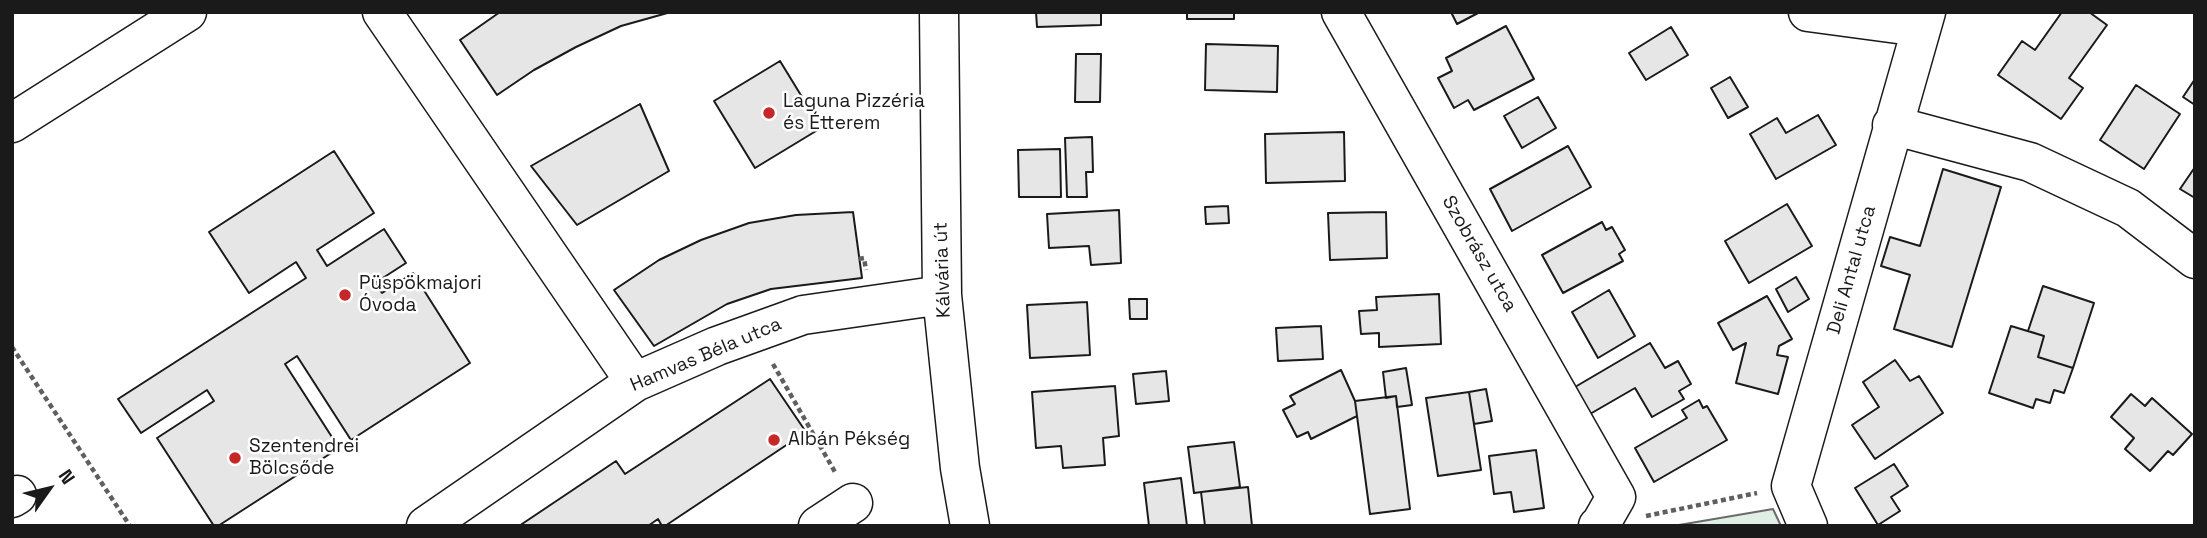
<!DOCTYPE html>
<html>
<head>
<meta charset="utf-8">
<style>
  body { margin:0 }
  #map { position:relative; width:2207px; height:538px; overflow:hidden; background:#fff; font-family:"Space Grotesk",sans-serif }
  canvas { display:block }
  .frame { position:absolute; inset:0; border:14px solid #1a1a1a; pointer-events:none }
  .north { position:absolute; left:14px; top:454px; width:70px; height:70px; -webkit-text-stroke:5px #fff; paint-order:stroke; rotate:56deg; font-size:19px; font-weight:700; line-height:28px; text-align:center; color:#1a1a1a }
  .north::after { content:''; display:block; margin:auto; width:24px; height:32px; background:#1a1a1a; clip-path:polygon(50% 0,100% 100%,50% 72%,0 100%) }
</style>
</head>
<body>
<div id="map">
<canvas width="2207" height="538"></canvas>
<div class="frame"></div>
<div class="north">N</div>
</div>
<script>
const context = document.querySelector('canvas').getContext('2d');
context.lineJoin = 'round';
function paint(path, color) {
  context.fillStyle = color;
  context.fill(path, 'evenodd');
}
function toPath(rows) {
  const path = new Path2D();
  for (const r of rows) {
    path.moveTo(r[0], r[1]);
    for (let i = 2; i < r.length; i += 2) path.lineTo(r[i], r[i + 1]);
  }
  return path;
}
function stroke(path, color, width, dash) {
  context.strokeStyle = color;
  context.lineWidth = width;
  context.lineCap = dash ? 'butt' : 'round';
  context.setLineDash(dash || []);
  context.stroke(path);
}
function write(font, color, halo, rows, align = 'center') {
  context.font = font + ' "Space Grotesk",sans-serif';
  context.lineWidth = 5;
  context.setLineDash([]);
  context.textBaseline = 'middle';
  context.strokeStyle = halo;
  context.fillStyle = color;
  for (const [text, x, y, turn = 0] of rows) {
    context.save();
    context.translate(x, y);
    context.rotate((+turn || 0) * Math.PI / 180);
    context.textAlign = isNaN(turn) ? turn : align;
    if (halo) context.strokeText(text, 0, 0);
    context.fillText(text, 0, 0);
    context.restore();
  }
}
const green = toPath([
  [1773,509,1781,526,1673,526,1773,509]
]);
const building = toPath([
  [500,12,671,12,621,26,576,47,534,70,497,95,460,40,500,12],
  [1036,12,1101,12,1101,25,1037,27,1036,12],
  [1187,12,1234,12,1234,19,1187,19,1187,12],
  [1451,12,1480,12,1457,24,1451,12],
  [2062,12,2089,12,2107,25,2069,78,2083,88,2061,119,1998,75,2022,41,2035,50,2062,12],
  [1506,26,1534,79,1474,110,1468,100,1454,108,1438,78,1452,71,1446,58,1506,26],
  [1671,27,1688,55,1646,80,1629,53,1671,27],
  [1206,44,1278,46,1277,92,1205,90,1206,44],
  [1076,54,1101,54,1100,102,1075,102,1076,54],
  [780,61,821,128,755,168,714,101,780,61],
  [1730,77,1748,107,1728,118,1711,88,1730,77],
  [2195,79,2195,105,2183,97,2195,79],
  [2136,85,2180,114,2144,169,2100,140,2136,85],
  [1538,97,1556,128,1522,148,1504,116,1538,97],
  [640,104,669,171,577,225,531,166,640,104],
  [1818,115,1836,145,1776,179,1750,134,1777,118,1786,133,1818,115],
  [1344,132,1345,181,1266,183,1265,134,1344,132],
  [1092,137,1093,172,1086,172,1087,197,1067,197,1065,138,1092,137],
  [1568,146,1591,187,1512,231,1490,189,1568,146],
  [1060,149,1061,197,1019,197,1018,150,1060,149],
  [334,151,374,213,317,250,327,266,384,229,406,263,375,283,382,293,413,273,470,363,351,440,297,356,285,364,339,448,218,526,214,526,157,438,214,401,207,390,141,433,118,399,306,278,296,262,249,293,209,232,334,151],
  [2195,167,2195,198,2180,189,2195,167],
  [1943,169,2001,187,1952,347,1894,329,1910,275,1881,266,1890,237,1920,246,1943,169],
  [1787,204,1812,246,1749,283,1725,241,1787,204],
  [1228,206,1229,223,1206,224,1205,207,1228,206],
  [1119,210,1121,263,1091,265,1089,246,1049,248,1047,214,1119,210],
  [853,212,862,278,771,289,727,304,654,346,614,290,659,260,701,240,749,223,796,215,853,212],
  [1386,212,1387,258,1330,260,1328,213,1386,212],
  [1602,222,1606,230,1612,227,1625,250,1619,254,1623,261,1563,293,1542,255,1602,222],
  [1796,277,1809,299,1788,312,1776,289,1796,277],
  [2043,286,2094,303,2073,368,2038,357,2044,336,2028,331,2043,286],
  [1609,290,1635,336,1598,358,1572,312,1609,290],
  [1439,294,1441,344,1379,347,1379,333,1361,334,1359,311,1377,310,1376,297,1439,294],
  [1767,296,1792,339,1779,346,1777,355,1788,357,1778,394,1736,383,1746,343,1733,350,1718,323,1767,296],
  [1129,299,1147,299,1147,319,1130,319,1129,299],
  [1087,302,1090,355,1030,358,1027,305,1087,302],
  [1321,326,1323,359,1278,361,1276,328,1321,326],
  [2011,326,2044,336,2038,357,2073,368,2064,393,2054,390,2050,403,2036,399,2033,408,1989,393,2011,326],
  [1650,343,1665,368,1678,361,1691,384,1679,391,1684,399,1652,417,1635,388,1590,414,1575,387,1650,343],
  [1895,360,1910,381,1919,376,1943,413,1875,459,1852,425,1879,407,1863,382,1895,360],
  [1406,368,1412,405,1397,407,1396,396,1386,398,1383,372,1406,368],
  [1341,370,1355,401,1357,416,1311,439,1308,432,1297,437,1283,410,1295,404,1290,396,1341,370],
  [1166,371,1169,401,1136,404,1133,374,1166,371],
  [770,379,806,432,665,526,662,526,658,519,648,526,519,526,616,461,625,474,770,379],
  [1115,386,1119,436,1103,438,1105,465,1063,468,1061,446,1036,448,1032,392,1115,386],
  [1486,389,1492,421,1474,424,1469,392,1486,389],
  [1469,392,1481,470,1438,476,1426,398,1469,392],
  [2131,394,2145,406,2152,398,2192,434,2173,455,2168,451,2150,471,2125,449,2134,438,2111,417,2131,394],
  [1396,396,1410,509,1370,514,1355,401,1396,396],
  [1699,400,1703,408,1707,406,1727,440,1654,482,1635,448,1687,418,1682,410,1699,400],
  [1234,442,1240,487,1194,493,1188,447,1234,442],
  [1536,450,1544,508,1514,512,1511,492,1494,494,1489,456,1536,450],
  [1894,464,1908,486,1891,497,1900,511,1878,525,1855,488,1894,464],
  [1181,478,1187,526,1149,526,1144,483,1181,478],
  [1248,487,1252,526,1205,526,1201,492,1248,487]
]);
const path = toPath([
  [859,259,864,258,866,270],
  [12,347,130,526],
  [773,364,835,472],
  [1646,516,1757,493]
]);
const minor = toPath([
  [382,12,635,382],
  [939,12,942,295,960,468,970,526],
  [1341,12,1616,497,1600,525,1598,526],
  [1808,12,1920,27],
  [12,123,187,12],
  [1892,125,2030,162,2128,208,2195,259],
  [12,498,17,495],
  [426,526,635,382,717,346,803,315,942,295],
  [818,526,853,503],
  [1808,526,1791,486,1926,12]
]);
const markers = [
  [769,113,7,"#c62828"],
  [345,295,7,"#c62828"],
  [774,440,7,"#c62828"],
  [235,458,7,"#c62828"]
];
const poiNames = [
  ["Laguna Pizzéria",783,102],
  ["és Étterem",783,124],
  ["Püspökmajori",359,284],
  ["Óvoda",359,306],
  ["Albán Pékség",788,440],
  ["Szentendrei",249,447],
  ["Bölcsőde",249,469]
];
const streetNames = [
  ["Szobrász utca",1479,254,60],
  ["Kálvária út",943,270,-92],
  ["Deli Antal utca",1852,270,-74],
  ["Hamvas Béla utca",706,355,-23]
];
paint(green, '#e0efe3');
stroke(green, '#6a6a6a', 2);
paint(building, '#e6e6e6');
stroke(building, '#1a1a1a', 2);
stroke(minor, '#1a1a1a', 41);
stroke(path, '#5f5f5f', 4.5, [5, 3.5]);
stroke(minor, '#fff', 38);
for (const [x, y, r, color] of markers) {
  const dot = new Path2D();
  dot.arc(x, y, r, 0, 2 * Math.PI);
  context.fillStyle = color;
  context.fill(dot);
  stroke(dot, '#fff', 2.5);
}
write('19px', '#1a1a1a', '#fff', poiNames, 'left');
write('19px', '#1a1a1a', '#fff', streetNames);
</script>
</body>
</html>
